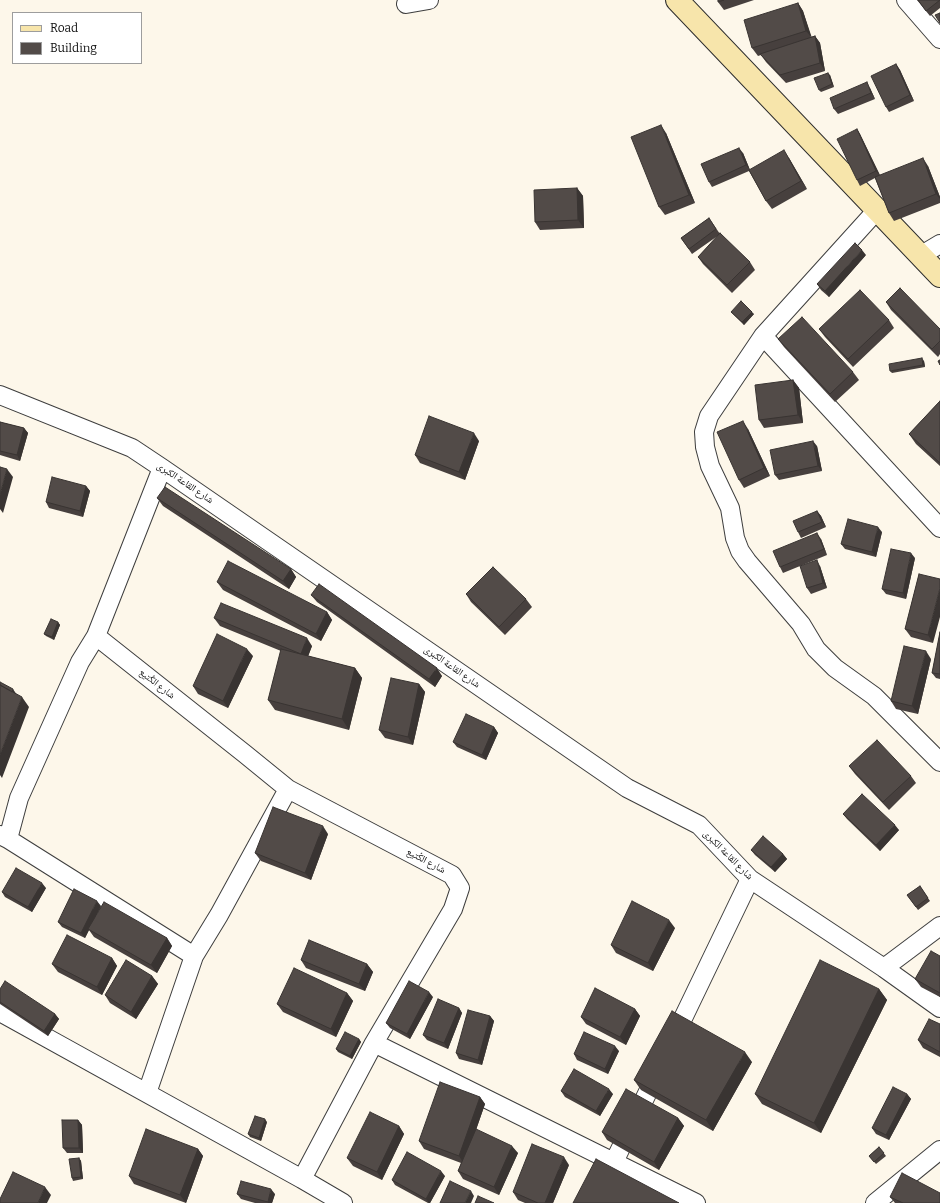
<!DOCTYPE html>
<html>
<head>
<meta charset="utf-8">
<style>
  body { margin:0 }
  #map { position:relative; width:940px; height:1203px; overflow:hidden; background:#fdf7ea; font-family:Bitter,serif }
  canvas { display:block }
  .legend { position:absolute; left:12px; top:12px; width:130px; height:52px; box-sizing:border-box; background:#fff; border:1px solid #9d9d9d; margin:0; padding:5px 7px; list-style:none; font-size:12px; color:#0b0b0b }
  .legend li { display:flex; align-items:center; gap:8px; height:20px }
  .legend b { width:20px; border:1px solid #9d9d9d }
</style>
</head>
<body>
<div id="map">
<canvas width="940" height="1203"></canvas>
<ul class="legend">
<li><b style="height:5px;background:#f7e5ab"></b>Road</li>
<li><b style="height:11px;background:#524b48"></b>Building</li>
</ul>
</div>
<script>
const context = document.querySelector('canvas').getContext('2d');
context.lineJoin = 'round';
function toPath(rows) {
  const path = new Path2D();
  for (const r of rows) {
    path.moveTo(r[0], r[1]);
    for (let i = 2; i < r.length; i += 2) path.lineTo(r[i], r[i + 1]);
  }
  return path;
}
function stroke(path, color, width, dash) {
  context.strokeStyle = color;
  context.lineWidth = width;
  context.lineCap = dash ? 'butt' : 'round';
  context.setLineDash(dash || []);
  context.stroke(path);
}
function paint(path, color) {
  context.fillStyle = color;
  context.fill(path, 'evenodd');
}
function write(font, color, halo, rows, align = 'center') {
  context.font = font + ' Bitter,"Noto Naskh Arabic",serif';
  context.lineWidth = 4;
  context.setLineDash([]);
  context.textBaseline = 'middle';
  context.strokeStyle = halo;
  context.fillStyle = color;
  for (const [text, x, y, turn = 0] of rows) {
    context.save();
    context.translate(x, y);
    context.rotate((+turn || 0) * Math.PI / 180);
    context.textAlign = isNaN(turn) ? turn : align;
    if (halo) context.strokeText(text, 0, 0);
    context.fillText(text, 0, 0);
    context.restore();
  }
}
const street = toPath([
  [906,0,940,39],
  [406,4,429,0],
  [877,210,763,336,709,416,704,432,705,447,710,466,730,508,735,538,740,551,747,561,801,624,816,649,835,668,874,696,940,762],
  [920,256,940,244],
  [763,336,940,528],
  [0,395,132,448,162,468,627,788,699,825,750,879,884,968,940,1008],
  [96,636,245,754,288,789,452,875,460,888,453,909,374,1043,302,1179,343,1203],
  [0,835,8,839,194,956],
  [8,839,19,798,80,662,96,636,162,468],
  [884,968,940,926],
  [0,1012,302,1179],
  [673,1039,750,879],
  [374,1043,696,1203],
  [147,1093,194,956,219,915,288,789],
  [614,1162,658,1071],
  [875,1203,940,1150]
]);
const secondary = toPath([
  [677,0,940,276]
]);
const wall = toPath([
  [718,0,754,0,724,10,718,2],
  [917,0,940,0,940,8,930,16],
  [798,3,803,11,811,37,815,36,820,43,825,71,786,83,766,62,761,55,758,56,752,48],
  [896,64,900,70,914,101,889,112,886,107],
  [830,75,834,87,821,92,819,90],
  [870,88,875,99,838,114,834,109],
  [857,129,860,134,880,175,928,166,940,197,940,203,894,221,889,213,875,178,860,186,857,180],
  [666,133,695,203,665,215,659,207],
  [743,153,750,170,789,158,807,189,772,209,766,201,749,171,712,187,709,182],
  [577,188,583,196,584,228,540,230,535,222],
  [709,218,720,234,750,262,755,270,732,293,703,264,698,257,719,235,692,254,681,238],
  [866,255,829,297,821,290,817,284],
  [886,302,940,329,940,354,938,357,891,310],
  [731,312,754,314,744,325],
  [889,320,894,328,853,367,825,337,819,329],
  [778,339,853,372,859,380,835,402,784,347],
  [924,361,925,367,892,373,890,371],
  [793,380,799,388,803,423,764,428,759,420],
  [940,401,940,466,916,444,909,434],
  [0,422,24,428,28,433,20,461,0,455],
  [748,429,770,476,744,488,739,480],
  [479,441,465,480,420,463,415,455],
  [817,446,822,471,779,480,775,475],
  [86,486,90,491,83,517,49,508,46,502],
  [157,498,291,569,296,577,289,589,163,506],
  [817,511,821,516,826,527,801,538,798,532],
  [882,532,876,557,845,549,841,544],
  [821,539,827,555,783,573,780,567],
  [915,558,906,599,886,594,882,589],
  [820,566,827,588,811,594,807,588],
  [919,574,933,643,911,637,905,629],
  [217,582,327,612,332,620,321,641,223,590],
  [466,594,526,599,532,607,505,635,471,602],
  [311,595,442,676,435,687,317,602],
  [214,618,312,646,308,656,355,668,362,678,349,730,275,710,268,700,281,651,220,626],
  [58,622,60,625,54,640,46,636,44,634],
  [940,632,940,679,936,678,932,673],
  [253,656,228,708,198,694,193,686],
  [931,659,918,714,896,709,891,701],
  [419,684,425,692,413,745,385,738,379,730],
  [494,727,498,733,486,760,457,747,453,742],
  [849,766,911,776,916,783,889,810,855,774],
  [843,814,899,830,880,851,847,819],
  [328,834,311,880,261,861,255,853],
  [751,850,783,854,787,859,775,872,755,855],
  [920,886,930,901,918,910,907,895],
  [46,888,32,912,5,897,2,892],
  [101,906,95,918,167,938,172,946,157,973,94,937,89,930,85,938,62,927,58,922],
  [675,928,653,971,616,953,611,945],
  [940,956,940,997,921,987,915,979],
  [112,958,117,966,102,995,58,972,52,964],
  [301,960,367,964,373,972,365,991,306,968],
  [152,976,158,984,136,1019,110,1003,105,995],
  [0,989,55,1014,59,1019,48,1036,0,1004],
  [879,989,887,1000,821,1133,762,1104,755,1094],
  [347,993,353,1001,336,1037,283,1012,277,1004],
  [433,997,410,1039,390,1028,386,1023],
  [459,1008,462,1013,448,1049,427,1040,423,1035],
  [635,1009,640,1016,626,1045,586,1024,581,1017],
  [490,1016,494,1021,482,1065,459,1059,456,1053],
  [940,1024,940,1057,923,1048,918,1040],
  [359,1039,361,1042,352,1059,338,1052,336,1049],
  [619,1051,608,1074,577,1060,574,1054],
  [752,1062,713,1131,641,1090,634,1080],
  [561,1091,613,1094,600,1116,565,1097],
  [907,1094,911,1099,889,1140,876,1134,872,1128],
  [480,1097,485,1104,476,1130,518,1153,499,1195,463,1179,458,1171,461,1163,424,1149,419,1141],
  [678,1118,684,1126,659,1170,607,1140,602,1132],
  [78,1120,82,1125,83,1153,67,1153,63,1148],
  [267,1122,261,1141,250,1137,248,1134],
  [399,1126,404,1134,382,1180,353,1166,347,1158],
  [879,1147,886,1156,876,1164,869,1156],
  [198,1149,203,1156,186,1203,134,1184,129,1176],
  [79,1158,81,1161,83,1179,73,1181,72,1178],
  [569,1165,553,1203,525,1203,518,1200,513,1192],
  [445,1176,430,1203,428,1203,395,1185,392,1180],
  [237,1194,275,1194,272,1203,255,1203,241,1199],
  [890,1197,940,1203,895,1203]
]);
const shadedWall = toPath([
  [798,3,803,11,812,38,806,31],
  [815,36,820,43,825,71,820,63],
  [896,64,900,70,914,101,910,95],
  [828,73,830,75,834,87,832,84],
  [867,82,870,88,875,99,871,93],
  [661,125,666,133,695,203,689,195],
  [857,129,860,134,880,176,876,171],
  [739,148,743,153,750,170,746,165],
  [784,150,789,158,807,189,801,181],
  [923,158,928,166,940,197,940,199,936,194],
  [577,188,583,196,584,228,578,220],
  [862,250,866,255,829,297,825,291],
  [752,312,754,314,744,325,742,322],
  [922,358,924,361,925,367,923,365],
  [793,380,799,388,803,423,798,415],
  [743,421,748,429,770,476,764,468],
  [24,428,28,433,20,461,17,455],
  [474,433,479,441,465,480,459,472],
  [813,441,817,446,822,471,818,466],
  [7,469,13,477,3,513,0,509,0,495],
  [86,486,90,491,83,517,80,511],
  [817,511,821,516,826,527,822,522],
  [878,527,882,532,876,557,872,552],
  [817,533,821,539,827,555,824,549],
  [911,553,915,558,906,599,903,593],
  [817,560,820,566,827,588,823,583],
  [291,569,296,577,289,589,283,581],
  [940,588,940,617,933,643,928,635],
  [327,612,332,620,321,641,316,634],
  [58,622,60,625,54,640,52,637],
  [307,638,312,646,306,662,301,654],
  [247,649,253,656,228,708,223,701],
  [926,651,931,659,918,714,912,706],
  [355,668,362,678,349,730,342,719],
  [437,668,442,676,435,687,429,679],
  [419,684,425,692,413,745,408,737],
  [13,689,17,695,11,694],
  [22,697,29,707,2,778,0,775,0,755],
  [494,727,498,733,486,760,482,755],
  [895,825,899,830,880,851,876,845],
  [323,826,328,834,311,880,305,873],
  [783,854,787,859,775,872,771,867],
  [42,883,46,888,32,912,28,907],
  [97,901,101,906,85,938,81,933],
  [669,920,675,928,653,971,648,963],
  [167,938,172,946,157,973,151,965],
  [112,958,117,966,102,995,97,987],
  [367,964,373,972,365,991,359,984],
  [152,976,158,984,136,1019,131,1012],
  [879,989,887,1000,821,1133,814,1123],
  [429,992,433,997,410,1039,407,1034],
  [347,993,353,1001,336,1037,331,1029],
  [459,1008,462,1013,448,1049,444,1043],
  [635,1009,640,1016,626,1045,620,1037],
  [55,1014,59,1019,48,1036,44,1031],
  [490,1016,494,1021,482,1065,478,1060],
  [359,1039,361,1042,352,1059,350,1056],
  [615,1046,619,1051,608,1074,605,1069],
  [745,1052,752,1062,713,1131,706,1120],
  [609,1089,613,1094,600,1116,596,1111],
  [907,1094,911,1099,889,1140,886,1135],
  [480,1097,485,1104,464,1164,459,1156],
  [678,1118,684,1126,659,1170,654,1162],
  [265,1119,267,1122,261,1141,259,1138],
  [78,1120,82,1125,83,1153,79,1148],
  [399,1126,404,1134,382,1180,377,1172],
  [512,1146,518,1153,499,1195,494,1187],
  [198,1149,203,1156,186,1203,180,1195],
  [564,1157,569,1165,553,1203,545,1203],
  [79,1158,81,1161,83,1179,81,1177],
  [441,1171,445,1176,430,1203,429,1203,426,1199],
  [45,1187,51,1195,47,1203,38,1203],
  [271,1189,275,1194,272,1203,268,1203,268,1202],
  [471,1191,474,1196,471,1203,465,1203]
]);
const building = toPath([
  [718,0,724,0,718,2,718,0],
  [918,0,940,0,926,11,918,0],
  [798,3,806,31,752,48,744,20,798,3],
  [940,13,940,23,935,15,940,13],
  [815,36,820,63,780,75,760,54,815,36],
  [896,64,910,95,886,107,871,76,896,64],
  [828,73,832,84,819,90,814,78,828,73],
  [867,82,871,93,834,109,830,98,867,82],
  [661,125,689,195,659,207,631,137,661,125],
  [857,129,876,171,857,180,837,139,857,129],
  [739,148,746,165,709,182,701,164,739,148],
  [784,150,801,181,766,201,749,170,784,150],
  [923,158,936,194,889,213,875,177,923,158],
  [577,188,578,220,535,222,534,190,577,188],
  [709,218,716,229,689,249,681,238,709,218],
  [720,233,750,262,727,285,698,257,720,233],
  [855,243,862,250,825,291,817,284,855,243],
  [900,288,940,329,940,341,932,349,886,302,900,288],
  [860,290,889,320,848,359,819,329,860,290],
  [741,301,752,312,742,322,731,312,741,301],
  [802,317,853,372,830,394,778,339,802,317],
  [922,358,923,365,890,371,889,364,922,358],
  [940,360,940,365,938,361,940,360],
  [793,380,798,415,759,420,755,385,793,380],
  [940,401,940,463,909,434,940,401],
  [429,416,474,433,459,472,415,455,429,416],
  [743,421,764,468,739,480,717,432,743,421],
  [0,422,24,428,17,455,0,451,0,422],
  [813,441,818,466,775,475,770,450,813,441],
  [0,467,7,469,0,495,0,467],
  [52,477,86,486,80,511,46,502,52,477],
  [165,487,291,569,283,581,157,498,165,487],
  [817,511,822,522,798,532,793,521,817,511],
  [848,519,878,527,872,552,841,544,848,519],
  [817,533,824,549,780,567,773,551,817,533],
  [891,549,911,553,903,593,882,589,891,549],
  [817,560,823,583,807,588,800,566,817,560],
  [228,561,327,612,316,634,217,582,228,561],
  [493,567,526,599,499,627,466,594,493,567],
  [919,574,940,579,940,588,928,635,905,629,919,574],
  [319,584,437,668,429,679,311,595,319,584],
  [221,603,307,638,301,654,214,618,221,603],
  [51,619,58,622,52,637,44,634,51,619],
  [940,632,940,674,932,673,940,632],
  [217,634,247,649,223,701,193,686,217,634],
  [904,646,926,651,912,706,891,701,904,646],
  [281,649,355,668,342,719,268,700,281,649],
  [391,678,419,684,408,737,379,730,391,678],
  [0,682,13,689,12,692,0,685,0,682],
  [0,685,22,697,0,755,0,685],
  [466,714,494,727,482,755,453,742,466,714],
  [877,740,911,776,883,802,849,766,877,740],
  [862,794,895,825,876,845,843,814,862,794],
  [273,807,323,826,305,873,255,853,273,807],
  [763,836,783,854,771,867,751,850,763,836],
  [16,868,42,883,28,907,2,892,16,868],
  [920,886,928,898,916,907,907,895,920,886],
  [74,889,97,901,81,933,58,922,74,889],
  [632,901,669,920,648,963,611,945,632,901],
  [104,902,167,938,151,965,88,929,104,902],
  [67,935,112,958,97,987,52,964,67,935],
  [309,940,367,964,359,984,301,960,309,940],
  [931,951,940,956,940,993,915,979,931,951],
  [126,960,152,976,131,1012,105,995,126,960],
  [820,960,879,989,814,1123,755,1094,820,960],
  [294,968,347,993,331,1029,277,1004,294,968],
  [5,981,55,1014,44,1031,0,1002,0,989,5,981],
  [409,981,429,992,407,1034,386,1023,409,981],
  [595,988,635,1009,620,1037,581,1017,595,988],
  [438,999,459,1008,444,1043,423,1035,438,999],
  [468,1010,490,1016,478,1060,456,1053,468,1010],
  [672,1011,745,1052,706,1120,634,1080,672,1011],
  [929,1019,940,1024,940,1052,918,1040,929,1019],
  [345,1032,359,1039,350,1056,336,1049,345,1032],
  [584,1032,615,1046,605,1069,574,1054,584,1032],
  [574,1069,609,1089,596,1111,561,1091,574,1069],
  [440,1082,480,1097,459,1156,419,1141,440,1082],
  [893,1087,907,1094,886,1135,872,1128,893,1087],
  [626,1089,678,1118,654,1162,602,1132,626,1089],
  [370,1112,399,1126,377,1172,347,1158,370,1112],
  [255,1116,265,1119,259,1138,248,1134,255,1116],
  [62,1120,78,1120,79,1148,63,1148,62,1120],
  [146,1129,198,1149,180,1195,129,1176,146,1129],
  [476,1129,512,1146,494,1187,458,1171,476,1129],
  [532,1144,564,1157,545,1203,538,1203,513,1192,532,1144],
  [879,1147,884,1153,874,1162,869,1156,879,1147],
  [407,1152,441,1171,426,1199,392,1180,407,1152],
  [79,1158,81,1177,72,1178,69,1159,79,1158],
  [596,1159,679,1203,573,1203,596,1159],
  [13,1172,45,1187,38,1203,0,1203,0,1199,13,1172],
  [902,1173,940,1193,940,1203,903,1203,890,1197,902,1173],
  [241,1181,271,1189,268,1202,237,1194,241,1181],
  [450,1181,471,1191,465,1203,440,1203,450,1181],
  [478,1196,494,1203,475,1203,478,1196]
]);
const streetNames = [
  ["شارع القاعة الكبرى",185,483,34],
  ["شارع القاعة الكبرى",452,667,35],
  ["شارع الكُتيع",157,684,38],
  ["شارع القاعة الكبرى",728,855,45],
  ["شارع الكُتيع",426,861,28]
];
stroke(street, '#3e3e3e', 20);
stroke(secondary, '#2d2d2d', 24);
stroke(street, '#fff', 18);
stroke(secondary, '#f7e5ab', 22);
paint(wall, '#47403e');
paint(shadedWall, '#393432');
paint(building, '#524b48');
stroke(building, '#393432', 1);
write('10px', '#0b0b0b', '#fff', streetNames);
</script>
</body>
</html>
